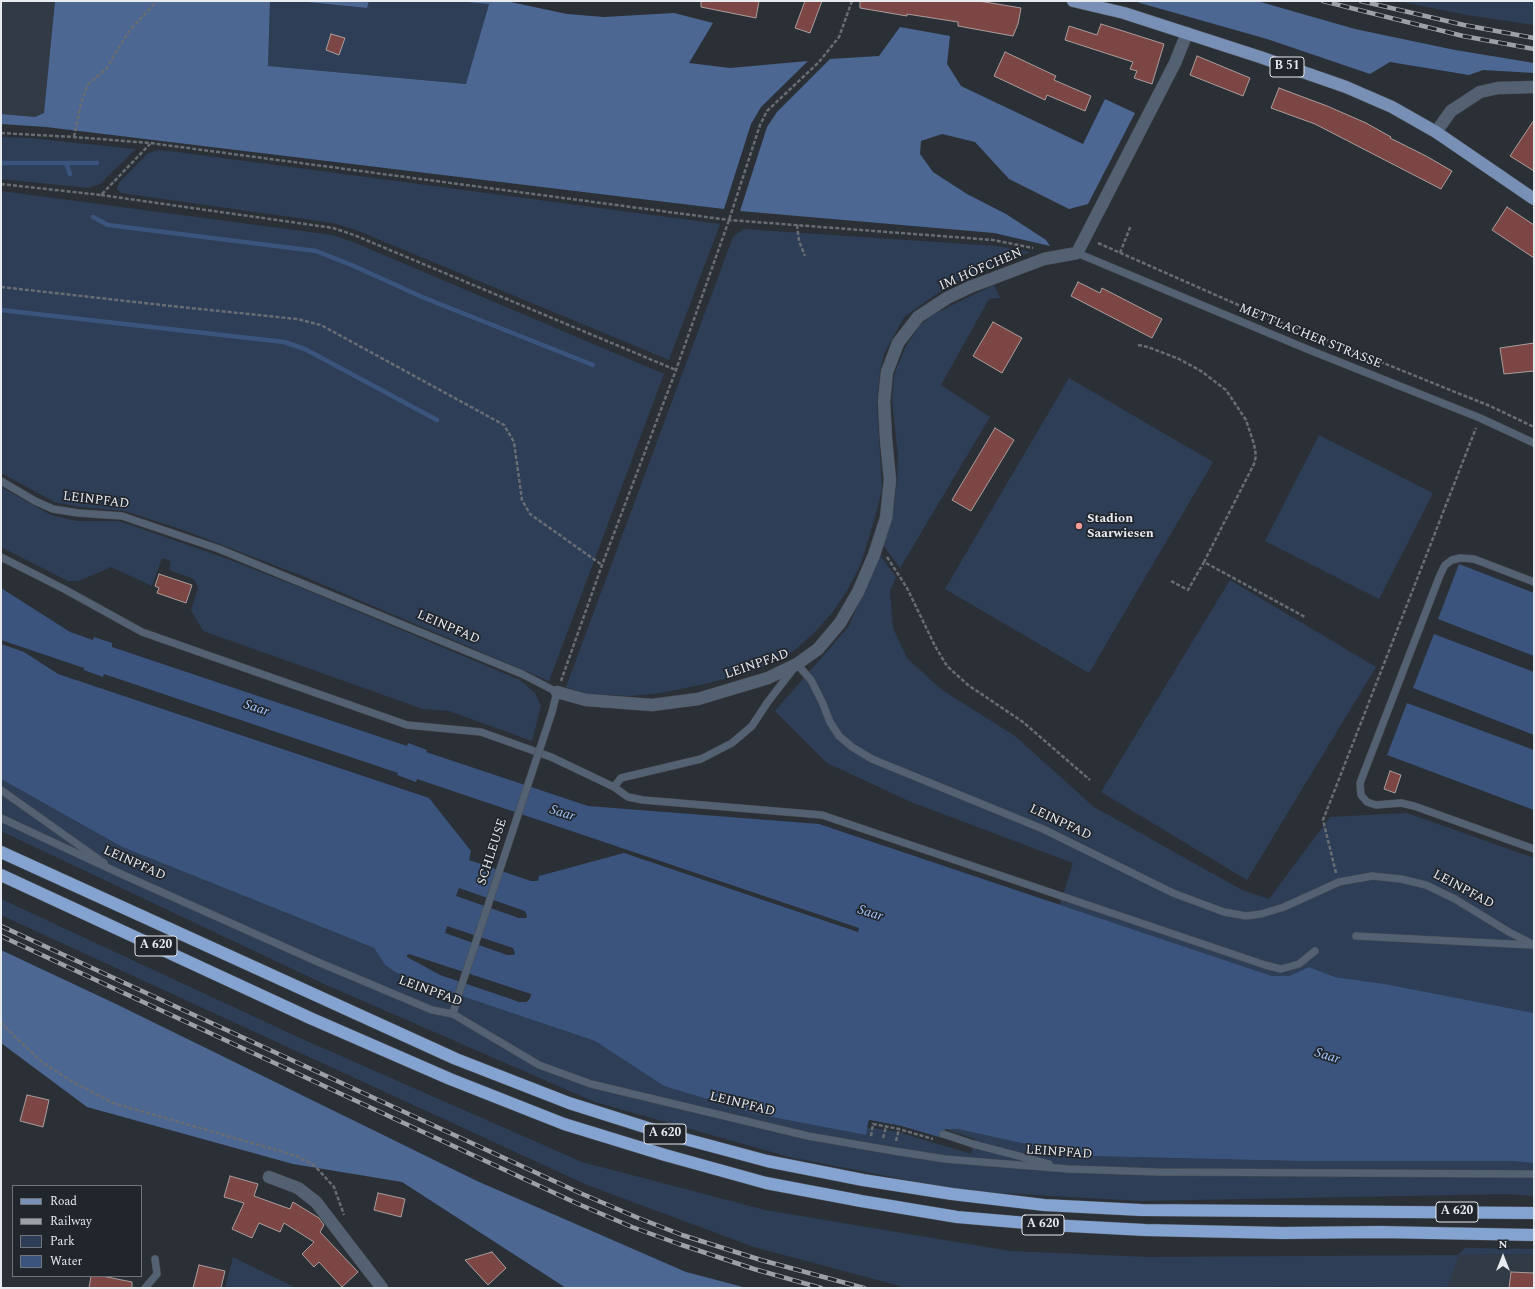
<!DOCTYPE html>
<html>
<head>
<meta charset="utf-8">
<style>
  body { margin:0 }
  #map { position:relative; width:1535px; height:1289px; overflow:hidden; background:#2b3037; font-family:Spectral,serif }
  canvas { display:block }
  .frame { position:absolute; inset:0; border:2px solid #e7eaef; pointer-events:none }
  .legend { position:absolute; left:12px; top:1185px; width:130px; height:92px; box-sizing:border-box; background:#21262d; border:1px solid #70747b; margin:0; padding:5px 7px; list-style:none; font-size:12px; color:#e7eaef }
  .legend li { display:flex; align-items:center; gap:8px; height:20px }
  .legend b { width:20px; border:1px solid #70747b }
  .north { position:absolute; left:1483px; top:1237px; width:40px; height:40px; -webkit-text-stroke:3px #21262d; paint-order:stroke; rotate:0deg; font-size:11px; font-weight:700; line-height:16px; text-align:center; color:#e7eaef }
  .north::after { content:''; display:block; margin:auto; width:14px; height:18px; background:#e7eaef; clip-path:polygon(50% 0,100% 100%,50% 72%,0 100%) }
</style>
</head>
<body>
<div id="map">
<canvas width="1535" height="1289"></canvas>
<div class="frame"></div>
<ul class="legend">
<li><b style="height:5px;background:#7890b6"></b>Road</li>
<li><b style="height:5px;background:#9da1a7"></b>Railway</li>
<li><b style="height:11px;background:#2e3e57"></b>Park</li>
<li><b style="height:11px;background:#3a547d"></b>Water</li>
</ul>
<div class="north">N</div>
</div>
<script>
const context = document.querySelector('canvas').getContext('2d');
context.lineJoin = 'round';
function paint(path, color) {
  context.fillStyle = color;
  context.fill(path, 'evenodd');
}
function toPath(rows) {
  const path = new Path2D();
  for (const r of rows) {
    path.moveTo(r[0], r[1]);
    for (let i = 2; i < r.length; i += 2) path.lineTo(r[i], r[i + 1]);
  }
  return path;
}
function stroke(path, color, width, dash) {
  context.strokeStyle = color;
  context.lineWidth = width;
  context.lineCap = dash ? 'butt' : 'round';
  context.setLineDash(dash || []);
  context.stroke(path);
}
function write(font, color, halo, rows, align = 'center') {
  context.font = font + ' Spectral,serif';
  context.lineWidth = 3.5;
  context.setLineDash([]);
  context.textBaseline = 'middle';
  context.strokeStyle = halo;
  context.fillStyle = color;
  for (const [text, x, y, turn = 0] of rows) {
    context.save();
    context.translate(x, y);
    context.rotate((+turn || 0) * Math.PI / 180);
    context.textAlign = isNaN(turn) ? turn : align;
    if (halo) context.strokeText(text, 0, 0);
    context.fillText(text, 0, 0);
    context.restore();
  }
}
const built = toPath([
  [1,1,55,1,44,113,35,117,1,114],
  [1534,1254,1534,1288,1251,1288,1294,1286,1459,1255]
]);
const green = toPath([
  [270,1,297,1,367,8,369,1,457,1,489,3,467,84,268,66],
  [1397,1,1534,1,1534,25,1467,15],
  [1,137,29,138,136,149,100,184,89,188,1,179],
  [157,150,170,151,720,224,669,360,356,230,333,223,121,193,117,189,119,183,147,154],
  [1,191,332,235,353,242,664,374,549,681,305,577,186,531,125,511,80,507,55,502,1,473],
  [743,229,996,246,1031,252,952,283,904,317,884,354,880,371,877,402,882,489,875,517,861,563,848,589,832,613,814,633,795,650,774,662,753,671,709,683,661,693,630,696,587,694,566,687,733,237],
  [994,285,1000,298,989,299,941,385,990,417,900,568,883,545,893,509,897,481,898,456,892,400,894,375,905,348,919,326,934,314,950,306],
  [1069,378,1213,462,1089,673,945,589],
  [1319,435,1433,493,1379,599,1265,541],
  [1,487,51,515,77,521,119,521,225,558,302,588,520,680,535,693,541,706,532,741,449,711,423,709,203,631,191,610,198,588,194,579,169,570,171,561,162,558,152,586,111,567,79,581,68,581,1,547],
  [879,554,896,577,890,591,893,628,907,658,942,690,1015,736,1094,807,1242,890,1269,899,1330,817,1407,813,1534,858,1534,1013,1384,984,1335,977,1309,967,1289,976,1272,976,1060,905,1073,863,911,802,827,763,775,711,849,626],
  [1230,580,1376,667,1247,880,1101,792],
  [1,779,122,847,374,948,385,965,395,972,417,981,595,1041,664,1086,865,1135,867,1127,898,1132,971,1154,975,1139,945,1129,958,1129,1057,1151,1089,1156,1298,1161,1512,1161,1534,1163,1534,1196,1509,1194,1140,1201,964,1191,789,1157,595,1102,324,984,1,831],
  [1,899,300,1038,582,1162,765,1210,1010,1251,1148,1257,1458,1255,1465,1248,1534,1249,1534,1254,1459,1255,1447,1288,1294,1286,1251,1288,907,1288,754,1247,587,1185,1,915],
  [233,1257,296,1288,225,1288]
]);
const forest = toPath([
  [55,1,270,1,268,66,466,84,489,4,457,1,506,1,567,14,604,17,674,13,713,23,689,63,730,68,808,61,761,107,751,124,724,209,46,127,1,124,1,114,35,117,44,113],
  [297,1,369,1,367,8],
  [1133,1,1257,1,1355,29,1455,50,1534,63,1534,73,1483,70,1469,75,1390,62,1370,74,1267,39],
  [900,27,950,36,947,64,961,86,1083,144,1105,99,1135,113,1088,204,1069,209,1009,179,975,142,942,134,921,141,920,154,933,172,967,194,1006,214,1046,240,1050,246,994,233,740,211,767,127,777,112,830,59,879,56],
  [1,950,116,1004,477,1181,686,1272,747,1288,566,1288,402,1182,293,1164,87,1107,1,1043]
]);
const water = toPath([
  [1459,564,1534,593,1534,656,1438,619],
  [1,588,70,632,93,640,94,637,112,643,112,647,407,746,408,743,427,750,426,752,588,806,819,824,1272,976,1289,976,1309,967,1335,977,1385,984,1534,1013,1534,1163,1512,1161,1298,1161,1089,1156,1057,1151,958,1129,945,1129,942,1138,901,1126,869,1120,866,1135,757,1114,664,1086,595,1041,417,981,395,972,385,965,374,948,122,847,1,779,1,644,24,652,58,674,429,798,471,851,469,860,531,881,538,881,539,876,624,853,855,931,858,932,859,928,417,779,416,782,397,775,398,773,104,674,103,677,84,670,84,668,1,640],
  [459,888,525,911,527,916,526,918,519,918,456,896],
  [447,926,513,948,515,953,514,955,507,955,445,933],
  [409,954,531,994,531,995,529,1000,526,1002,519,1002,511,999,440,975,407,957,407,955],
  [1434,634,1534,672,1534,735,1413,688],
  [1407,703,1534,750,1534,810,1387,755]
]);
const pier = toPath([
  [869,1120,901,1126,942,1138,941,1140,900,1127,870,1122,869,1128,867,1127]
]);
const stream = toPath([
  [1,163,97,163],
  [66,163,70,174],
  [93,217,108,225,316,251,354,266,422,297,593,365],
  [1,310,284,342,305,349,437,420]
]);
const building = toPath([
  [701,1,759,1,756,18,701,7,701,1],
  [805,1,822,1,810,33,795,28,805,1],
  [860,1,979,1,1021,8,1018,24,1013,36,958,26,958,22,907,14,907,16,860,8,860,1],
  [1101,24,1164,44,1152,84,1134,78,1137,71,1130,69,1133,62,1065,40,1069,26,1097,35,1101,24],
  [331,34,345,38,339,55,326,50,331,34],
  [1005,52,1056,76,1054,80,1091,96,1085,111,1047,95,1045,100,994,76,1005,52],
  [1197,56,1250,78,1243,96,1190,75,1197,56],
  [1279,88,1327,106,1366,123,1391,137,1390,138,1426,156,1452,171,1441,189,1315,124,1271,108,1279,88],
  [1534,120,1534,171,1510,156,1534,120],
  [1507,207,1534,225,1534,258,1492,230,1507,207],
  [1078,282,1100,293,1102,288,1162,319,1152,338,1071,296,1078,282],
  [993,322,1022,338,1002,373,973,356,993,322],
  [1534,343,1534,371,1504,374,1500,348,1534,343],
  [995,428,1014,440,971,511,952,500,995,428],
  [159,574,192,585,186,603,157,593,159,588,155,586,159,574],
  [1390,771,1401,775,1395,793,1384,789,1390,771],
  [27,1095,49,1100,43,1127,20,1121,27,1095],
  [230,1176,258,1184,254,1196,290,1209,293,1202,319,1218,324,1225,320,1232,358,1272,342,1287,319,1262,314,1267,302,1254,314,1242,284,1223,280,1232,259,1223,252,1238,232,1229,244,1203,224,1197,230,1176],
  [378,1193,405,1199,401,1217,374,1210,378,1193],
  [492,1252,506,1268,488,1285,465,1260,492,1252],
  [199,1265,225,1271,221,1288,193,1288,199,1265],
  [1511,1272,1534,1273,1534,1288,1509,1288,1511,1272],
  [91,1276,102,1276,132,1282,132,1288,89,1288,91,1276]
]);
const path = toPath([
  [1,133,74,137,150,143,729,220,993,240,1033,248],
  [74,137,81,103,88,84,106,69,129,31,157,1],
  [1,184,101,195,150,144],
  [101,195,333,228,354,235,676,370],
  [797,225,799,241,805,256],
  [1098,243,1270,319,1299,329,1490,406,1534,427],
  [1120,253,1131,225],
  [1,287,171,306,297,319,321,325,504,425,514,442,522,500,530,514,602,565],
  [1138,345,1148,347,1179,359,1201,371,1226,390,1246,420,1254,444,1256,456,1254,464,1204,562,1305,617],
  [887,557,907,588,935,646,947,666,968,685,1023,722,1090,780],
  [1171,581,1188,590,1204,562],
  [561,681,602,565,676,370,729,220,760,125,767,111,819,62,839,37,852,1],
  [1336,873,1323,820,1476,428],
  [1,1022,8,1030,42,1062,71,1081,113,1103,297,1156,315,1166,334,1187,344,1215],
  [871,1136,873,1124,899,1129,933,1139],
  [883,1138,886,1127],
  [896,1141,899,1129]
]);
const lane = toPath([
  [1077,253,1307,349,1480,418,1534,443],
  [1,481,35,501,53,509,78,513,122,516,219,549,522,674,557,692,552,712],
  [1,557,64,589,142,632,407,725,481,732,551,757,614,787],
  [1534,582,1474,559,1460,558,1452,560,1445,565,1440,575,1360,783,1361,795,1367,802,1376,805,1401,803,1414,806,1534,849],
  [1,790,104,863],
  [1,818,119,873,318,962,432,1010,453,1014,539,1065,591,1084,808,1136,894,1151,945,1159,1068,1169,1158,1172,1534,1174],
  [1356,936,1531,945],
  [1315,951,1299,964,1281,969,1265,965,822,815,643,800,628,797,614,787,621,778,701,759,732,743,752,726,767,703,797,664,811,680,823,704,830,722,839,736,852,747,872,759,1043,829,1173,893,1224,912,1246,916,1261,914,1284,907,1339,882,1372,876,1401,879,1426,885,1455,899,1509,932,1534,945],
  [453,1014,457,999],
  [943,1134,973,1144,1049,1164],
  [145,1288,157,1274,155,1259]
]);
const street = toPath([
  [1436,132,1451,111,1480,92,1498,88,1534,87],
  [557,692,586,700,652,705,698,699,768,678,797,664,818,649,840,623,858,592,874,555,886,518,890,480,886,439,884,401,887,372,898,343,918,317,947,298,970,287,1044,259,1077,253,1175,63,1187,33],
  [269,1177,298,1188,316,1202,382,1288]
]);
const primary = toPath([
  [1073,1,1124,13,1260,57,1346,87,1392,107,1436,132,1534,199]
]);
const highway = toPath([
  [1,852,456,1059,569,1103,670,1135,767,1161,863,1180,952,1194,1044,1205,1141,1210,1534,1213],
  [1,875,310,1018,450,1079,564,1124,665,1155,766,1183,861,1201,957,1217,1050,1225,1145,1230,1282,1233,1380,1232,1534,1235]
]);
const rail = toPath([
  [1323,1,1463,36,1534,49],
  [1361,1,1464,25,1534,38],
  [1,926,580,1193,636,1217,682,1235,761,1260,864,1288],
  [1,936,576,1203,632,1227,679,1244,754,1269,821,1288]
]);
const laneBridge = toPath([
  [457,999,552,712]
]);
const markers = [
  [1079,526,4,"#f59b97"]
];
const shields = [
  [1287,67,34],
  [156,946,42],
  [665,1134,42],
  [1457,1212,42],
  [1043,1225,42]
];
const shieldNames = [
  ["B 51",1287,67],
  ["A 620",156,946],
  ["A 620",665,1134],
  ["A 620",1457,1212],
  ["A 620",1043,1225]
];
const streetNames = [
  ["IM HÖFCHEN",981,270,-23],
  ["METTLACHER STRASSE",1310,337,22],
  ["LEINPFAD",96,501,7],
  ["LEINPFAD",448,628,23],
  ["LEINPFAD",757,665,-19],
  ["LEINPFAD",1060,823,25],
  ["SCHLEUSE",493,852,-72],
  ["LEINPFAD",134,864,24],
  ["LEINPFAD",1463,890,28],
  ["LEINPFAD",430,992,20],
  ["LEINPFAD",742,1105,14],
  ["LEINPFAD",1059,1153,4]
];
const poiNames = [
  ["Stadion",1087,519],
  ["Saarwiesen",1087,534]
];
const waterNames = [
  ["Saar",256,709,19],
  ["Saar",562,814,18],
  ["Saar",870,914,18],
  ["Saar",1327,1057,17]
];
paint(built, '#323a46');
paint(green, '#2e3e57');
paint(forest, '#4c6792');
paint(water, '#3a547d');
paint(pier, '#2b3037');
stroke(stream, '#3a547d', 4.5);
paint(building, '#7c4644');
stroke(building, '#aa9e9d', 1);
stroke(lane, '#494e54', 8);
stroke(street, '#494e54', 13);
stroke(primary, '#494e54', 13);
stroke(highway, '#494e54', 13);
stroke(path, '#686c73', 2.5, [4, 2]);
stroke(lane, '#546173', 7);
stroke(street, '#546173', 12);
stroke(primary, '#7890b6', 12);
stroke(highway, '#85a3d1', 12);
stroke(rail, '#9da1a7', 4.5);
stroke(rail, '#21262d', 3, [9]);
stroke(laneBridge, '#494e54', 8, []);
stroke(laneBridge, '#546173', 7);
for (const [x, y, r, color] of markers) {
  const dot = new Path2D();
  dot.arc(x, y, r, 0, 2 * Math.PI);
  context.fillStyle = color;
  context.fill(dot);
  stroke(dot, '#21262d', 1.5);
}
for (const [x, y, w] of shields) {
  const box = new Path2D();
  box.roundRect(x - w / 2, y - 10, w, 20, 3);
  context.fillStyle = '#21262d';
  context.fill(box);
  stroke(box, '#e7eaef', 1);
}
write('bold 12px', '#e7eaef', null, shieldNames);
write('13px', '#e7eaef', '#21262d', streetNames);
write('bold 13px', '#e7eaef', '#21262d', poiNames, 'left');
write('italic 14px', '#a5c8fd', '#21262d', waterNames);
</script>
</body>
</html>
